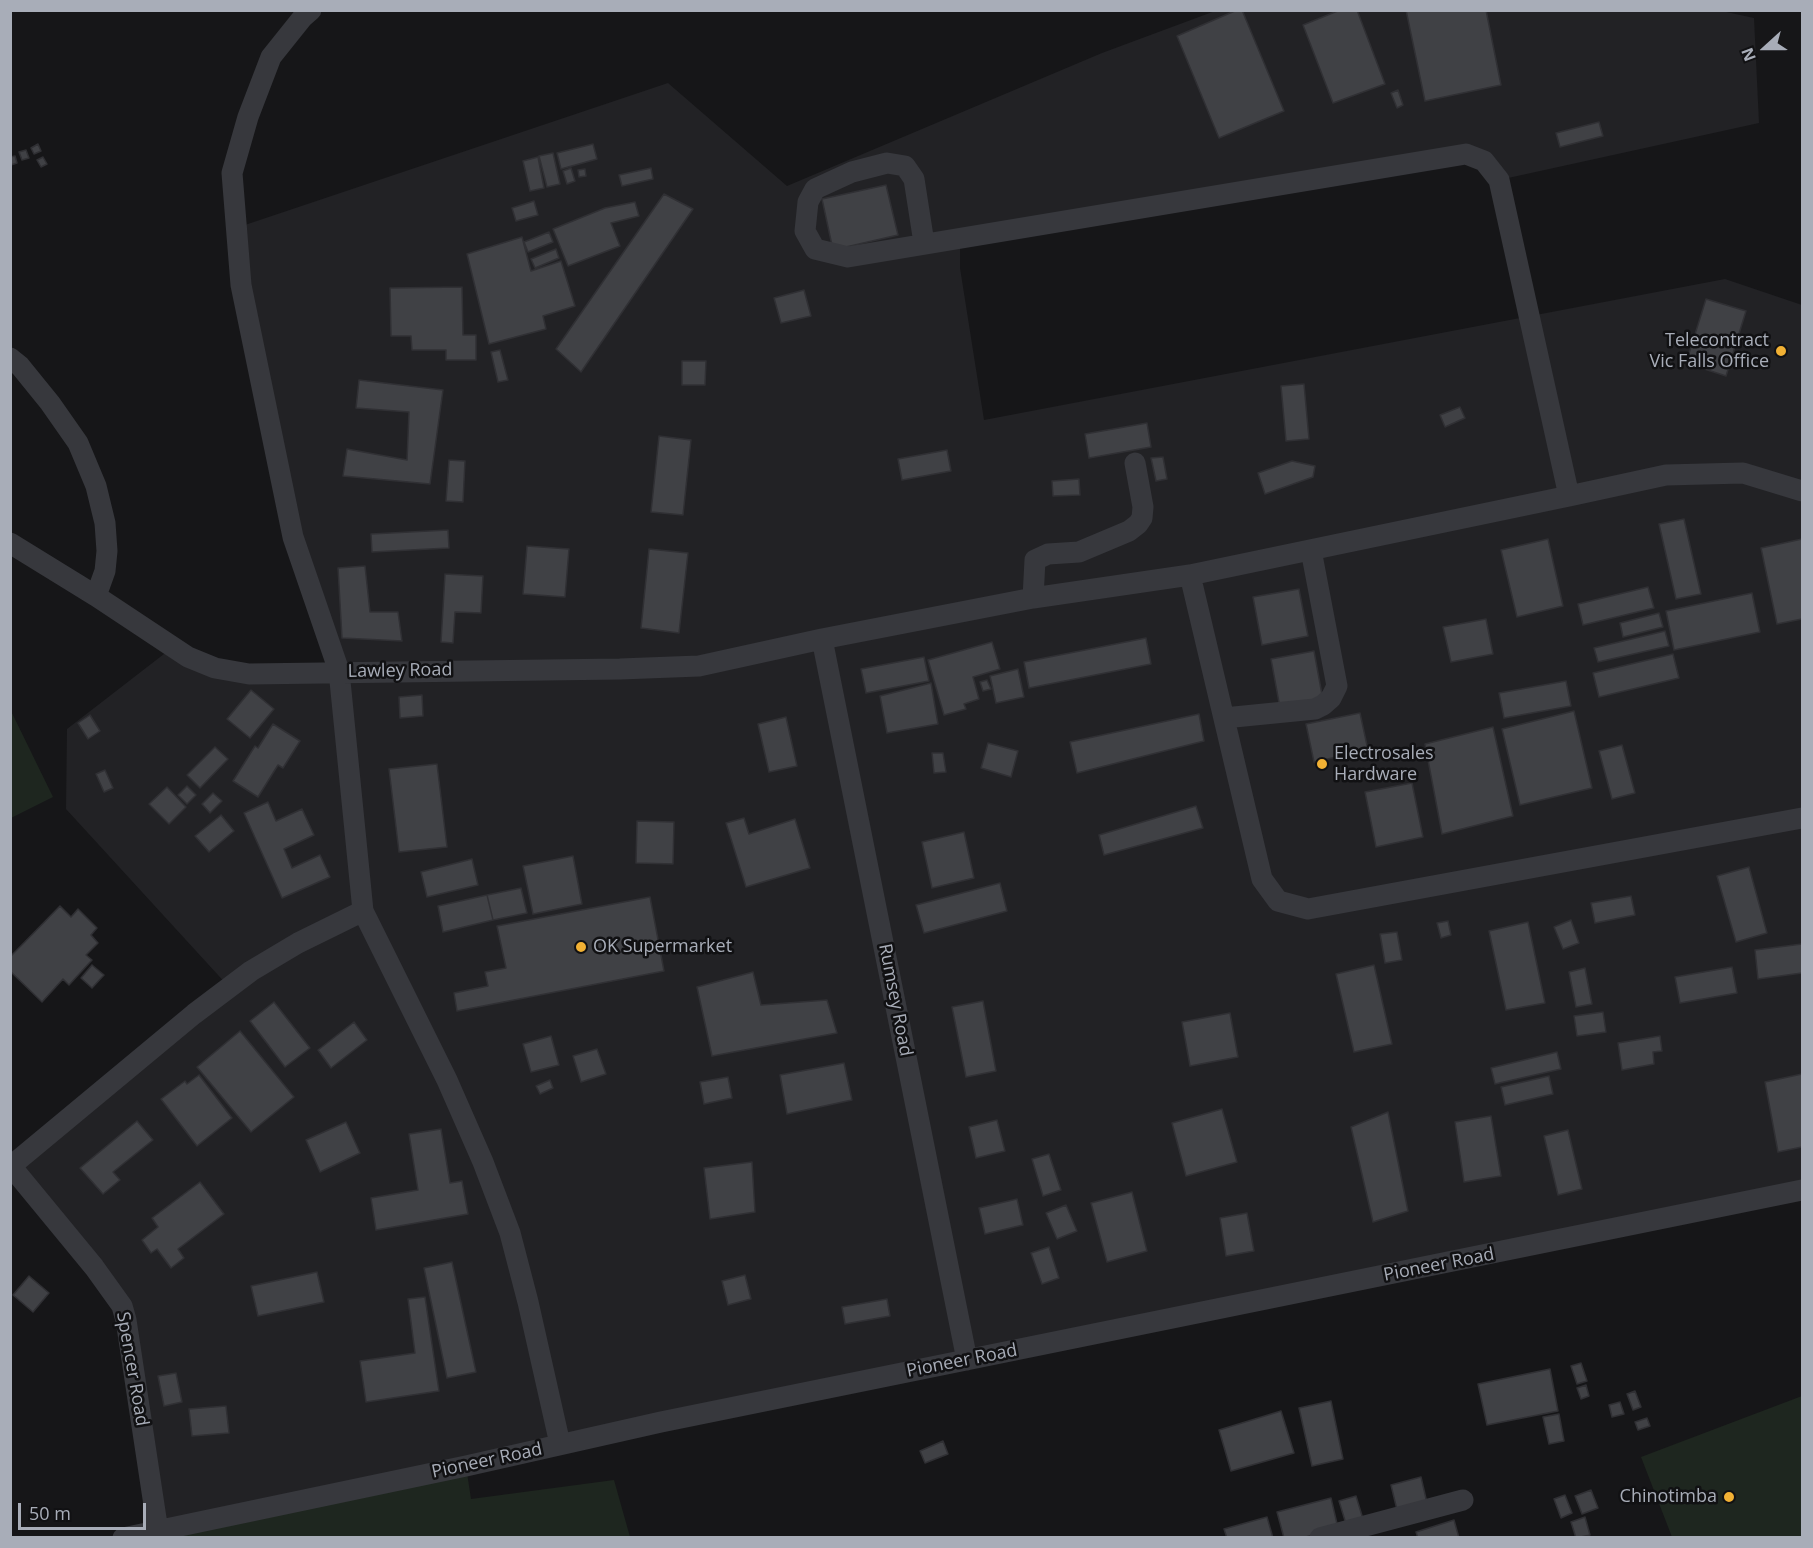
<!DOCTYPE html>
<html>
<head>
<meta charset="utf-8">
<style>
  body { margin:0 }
  #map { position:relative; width:1813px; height:1548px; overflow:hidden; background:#161618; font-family:"Open Sans",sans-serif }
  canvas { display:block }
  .frame { position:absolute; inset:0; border:12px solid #a8adb8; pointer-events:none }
  .north { position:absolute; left:1735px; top:18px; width:60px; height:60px; -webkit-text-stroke:4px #111113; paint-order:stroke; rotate:249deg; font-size:16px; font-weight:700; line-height:24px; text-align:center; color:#a8adb8 }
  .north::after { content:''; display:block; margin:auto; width:21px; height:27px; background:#a8adb8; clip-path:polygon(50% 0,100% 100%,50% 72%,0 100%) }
  .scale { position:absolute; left:18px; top:1503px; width:128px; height:27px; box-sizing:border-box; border:3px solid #a8adb8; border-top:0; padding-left:8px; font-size:18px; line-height:21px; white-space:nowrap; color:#a8adb8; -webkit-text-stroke:4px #111113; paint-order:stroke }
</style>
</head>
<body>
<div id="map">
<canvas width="1813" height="1548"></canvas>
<div class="frame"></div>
<div class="north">N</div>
<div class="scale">50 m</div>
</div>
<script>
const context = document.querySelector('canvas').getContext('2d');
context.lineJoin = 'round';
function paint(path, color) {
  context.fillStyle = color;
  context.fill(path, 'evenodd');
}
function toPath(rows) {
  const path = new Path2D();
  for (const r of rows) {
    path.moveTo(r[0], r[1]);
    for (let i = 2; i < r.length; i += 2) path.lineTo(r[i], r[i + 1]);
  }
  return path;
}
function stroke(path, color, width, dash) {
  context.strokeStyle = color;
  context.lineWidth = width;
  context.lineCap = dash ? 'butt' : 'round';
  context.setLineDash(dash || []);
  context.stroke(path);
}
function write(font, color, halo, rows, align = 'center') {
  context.font = font + ' "Open Sans",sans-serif';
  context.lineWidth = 5;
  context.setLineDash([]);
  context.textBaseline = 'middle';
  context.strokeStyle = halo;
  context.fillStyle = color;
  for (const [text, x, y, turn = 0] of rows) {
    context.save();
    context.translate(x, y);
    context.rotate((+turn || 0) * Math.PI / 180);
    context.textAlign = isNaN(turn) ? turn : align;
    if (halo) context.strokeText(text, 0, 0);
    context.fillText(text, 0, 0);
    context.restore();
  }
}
const built = toPath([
  [1717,10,1754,18,1759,123,1499,180,1484,161,960,238,960,268,984,420,1725,279,1802,305,1802,1190,158,1530,126,1320,11,1166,229,987,66,809,67,729,173,647,215,668,339,671,320,619,236,228,668,83,787,186,1102,53,1215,11]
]);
const green = toPath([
  [11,711,53,797,11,818,10,818],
  [1802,1396,1802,1537,1672,1537,1641,1457],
  [466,1466,471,1499,614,1480,630,1537,159,1538]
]);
const building = toPath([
  [1237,10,1242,10,1284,111,1219,138,1177,36,1237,10],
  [1340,10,1357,10,1385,84,1333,103,1303,25,1340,10],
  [1406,10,1486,10,1501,85,1425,101,1406,10],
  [1398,90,1403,105,1397,108,1391,93,1398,90],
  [1599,122,1603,136,1560,147,1556,133,1599,122],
  [38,144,41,151,34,154,31,148,38,144],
  [593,144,597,159,561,169,557,153,593,144],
  [26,150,29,158,22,160,19,152,26,150],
  [553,153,560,184,547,187,539,156,553,153],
  [15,156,17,163,11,165,10,157,15,156],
  [43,157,47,164,41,167,37,160,43,157],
  [538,157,544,188,530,191,523,161,538,157],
  [571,168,575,181,567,184,563,171,571,168],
  [651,168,653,179,622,186,619,175,651,168],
  [585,169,586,176,579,177,578,170,585,169],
  [886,185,898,235,833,250,822,199,886,185],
  [664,194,693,209,581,372,556,349,664,194],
  [534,201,538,215,516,221,512,208,534,201],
  [635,202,639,216,611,223,620,246,568,266,553,229,605,208,635,202],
  [549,232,553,242,528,252,524,242,549,232],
  [522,237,531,271,561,261,575,306,543,316,546,329,489,344,467,254,522,237],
  [556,249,559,258,535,268,531,259,556,249],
  [462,287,463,335,476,335,476,360,446,360,446,350,412,350,411,336,391,336,390,288,462,287],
  [804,290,811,316,781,323,774,298,804,290],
  [1706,299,1746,311,1726,376,1686,363,1706,299],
  [500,350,508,380,498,382,491,352,500,350],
  [682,361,706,361,705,385,682,385,682,361],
  [359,380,443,390,430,484,343,476,347,449,407,460,409,412,356,408,359,380],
  [1304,384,1309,439,1286,441,1281,386,1304,384],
  [1460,407,1465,418,1445,427,1440,415,1460,407],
  [1147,423,1151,447,1089,458,1085,434,1147,423],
  [659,436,691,440,683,515,651,512,659,436],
  [947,450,951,471,902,480,898,459,947,450],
  [1163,457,1167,479,1156,481,1151,458,1163,457],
  [449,460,465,461,463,502,446,501,449,460],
  [1292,461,1315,466,1313,477,1265,494,1258,473,1292,461],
  [1079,479,1080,495,1053,496,1052,481,1079,479],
  [1684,519,1701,594,1676,599,1659,524,1684,519],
  [448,530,449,548,372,552,371,534,448,530],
  [1548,539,1563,606,1517,617,1501,550,1548,539],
  [1802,539,1802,619,1777,624,1761,548,1802,539],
  [527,546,569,549,565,597,523,594,527,546],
  [649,549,688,553,679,633,641,628,649,549],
  [365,566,370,612,398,612,402,641,342,638,338,568,365,566],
  [445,574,483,576,481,613,455,612,453,643,441,642,445,574],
  [1648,587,1654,608,1583,625,1578,604,1648,587],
  [1299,589,1308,636,1262,645,1253,597,1299,589],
  [1752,593,1760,632,1674,650,1666,611,1752,593],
  [1659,613,1663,627,1623,637,1620,623,1659,613],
  [1486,619,1493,654,1451,662,1443,627,1486,619],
  [1665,631,1669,646,1598,662,1594,648,1665,631],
  [1146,638,1151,664,1029,688,1024,662,1146,638],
  [992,642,1000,669,973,677,979,699,964,704,966,709,944,715,928,660,992,642],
  [1314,651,1323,700,1280,708,1271,659,1314,651],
  [1673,654,1679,678,1599,697,1593,673,1673,654],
  [924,657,929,681,866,693,861,669,924,657],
  [1018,669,1024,697,996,703,990,676,1018,669],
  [987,680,991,689,983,691,980,682,987,680],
  [1566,681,1571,706,1504,718,1499,693,1566,681],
  [931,683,938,724,887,733,880,696,931,683],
  [251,690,274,709,250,738,227,719,251,690],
  [422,695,423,716,400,718,399,697,422,695],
  [1574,711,1592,788,1520,805,1502,729,1574,711],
  [1360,713,1368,750,1314,762,1306,724,1360,713],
  [1199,714,1204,741,1077,773,1070,742,1199,714],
  [90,715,100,731,88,739,78,723,90,715],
  [786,717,797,766,769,772,758,724,786,717],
  [273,724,300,741,283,768,278,765,258,797,233,781,255,746,258,748,273,724],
  [1493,727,1513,816,1442,834,1425,744,1493,727],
  [988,743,1018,751,1011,777,981,768,988,743],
  [1622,745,1635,793,1612,799,1599,751,1622,745],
  [215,747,228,759,200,788,187,775,215,747],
  [932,753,943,753,946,772,934,773,932,753],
  [437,764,447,847,399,852,389,769,437,764],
  [105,770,113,788,104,792,96,774,105,770],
  [1412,783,1423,837,1376,847,1365,792,1412,783],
  [187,786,196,795,187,804,178,795,187,786],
  [167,787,186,807,169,824,149,804,167,787],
  [213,793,222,801,210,813,202,804,213,793],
  [268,802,276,821,302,809,314,835,284,849,292,868,320,855,330,877,282,898,244,813,268,802],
  [1196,806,1203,828,1104,855,1099,835,1196,806],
  [221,815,234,831,209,852,195,836,221,815],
  [744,818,749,834,795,819,810,868,746,887,726,823,744,818],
  [637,821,674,822,673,864,636,863,637,821],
  [964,832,974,878,932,888,922,842,964,832],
  [573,856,582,904,533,914,523,866,573,856],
  [472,859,478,885,427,897,421,872,472,859],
  [1749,867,1767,933,1736,942,1717,876,1749,867],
  [1000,883,1007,911,924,933,916,905,1000,883],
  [521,888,527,913,493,920,487,895,521,888],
  [487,895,493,920,443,932,438,906,487,895],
  [1631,896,1635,915,1595,923,1591,903,1631,896],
  [650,897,664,971,457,1011,454,993,488,986,485,972,506,968,497,926,650,897],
  [60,906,71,917,78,909,97,928,91,935,98,943,86,955,92,960,69,985,63,979,42,1002,10,971,10,957,60,906],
  [1571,920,1579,943,1563,949,1554,927,1571,920],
  [1448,921,1451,935,1441,938,1437,923,1448,921],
  [1528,922,1545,1003,1506,1010,1489,931,1528,922],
  [1397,932,1402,960,1385,963,1380,934,1397,932],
  [1802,944,1802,973,1758,979,1755,950,1802,944],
  [92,965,104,975,92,988,81,978,92,965],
  [1374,965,1392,1044,1354,1052,1336,974,1374,965],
  [1732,967,1737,993,1680,1003,1675,977,1732,967],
  [1585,968,1592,1004,1576,1007,1569,972,1585,968],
  [753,972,761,1005,827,1000,837,1033,712,1056,697,987,753,972],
  [983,1001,996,1071,966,1077,952,1007,983,1001],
  [274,1002,310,1048,285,1067,250,1021,274,1002],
  [1603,1012,1606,1032,1577,1036,1574,1016,1603,1012],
  [1230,1013,1238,1057,1190,1066,1182,1022,1230,1013],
  [354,1022,367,1040,331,1068,318,1050,354,1022],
  [240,1031,294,1097,251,1132,197,1067,240,1031],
  [551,1036,559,1065,531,1072,523,1044,551,1036],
  [1660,1036,1662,1051,1653,1052,1654,1064,1622,1070,1618,1043,1660,1036],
  [597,1049,606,1074,581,1082,573,1056,597,1049],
  [1557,1052,1561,1069,1495,1084,1491,1068,1557,1052],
  [844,1063,852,1100,787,1114,780,1075,844,1063],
  [1802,1074,1802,1147,1778,1152,1765,1082,1802,1074],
  [199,1075,232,1118,197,1146,161,1099,185,1081,187,1084,199,1075],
  [1549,1076,1553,1094,1505,1105,1501,1087,1549,1076],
  [728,1077,732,1098,704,1104,700,1082,728,1077],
  [550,1080,553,1088,540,1094,536,1086,550,1080],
  [1222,1109,1237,1162,1186,1176,1172,1123,1222,1109],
  [1388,1112,1408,1211,1373,1222,1351,1127,1388,1112],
  [1491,1116,1501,1176,1464,1182,1455,1122,1491,1116],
  [997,1120,1005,1151,976,1158,969,1127,997,1120],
  [137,1121,153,1140,113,1172,120,1180,103,1194,80,1168,137,1121],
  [346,1122,360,1153,320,1172,306,1140,346,1122],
  [441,1129,450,1183,462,1181,468,1214,376,1230,371,1198,418,1190,409,1134,441,1129],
  [1568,1130,1582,1189,1558,1195,1544,1136,1568,1130],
  [1049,1154,1061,1190,1043,1196,1032,1159,1049,1154],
  [752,1162,755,1212,710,1219,704,1168,752,1162],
  [200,1182,224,1214,178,1249,184,1258,171,1268,157,1249,151,1253,142,1240,158,1227,152,1218,200,1182],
  [1132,1192,1147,1251,1107,1262,1091,1203,1132,1192],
  [1017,1199,1023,1225,985,1234,979,1208,1017,1199],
  [1066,1205,1077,1231,1057,1239,1046,1213,1066,1205],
  [1247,1213,1254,1251,1226,1256,1220,1218,1247,1213],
  [1049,1247,1059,1278,1042,1284,1031,1253,1049,1247],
  [452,1262,476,1372,447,1378,424,1268,452,1262],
  [317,1272,324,1302,258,1316,251,1286,317,1272],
  [745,1275,751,1299,728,1305,722,1281,745,1275],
  [29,1276,49,1293,33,1312,13,1295,29,1276],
  [425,1297,439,1391,366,1402,360,1361,415,1353,408,1299,425,1297],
  [887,1299,890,1316,845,1324,842,1307,887,1299],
  [1581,1363,1587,1381,1577,1384,1571,1366,1581,1363],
  [1550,1369,1558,1411,1487,1425,1478,1384,1550,1369],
  [176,1373,182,1402,164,1406,158,1376,176,1373],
  [1586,1385,1589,1396,1581,1399,1577,1388,1586,1385],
  [1635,1391,1641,1407,1633,1410,1627,1394,1635,1391],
  [1331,1401,1343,1459,1312,1466,1299,1408,1331,1401],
  [1620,1402,1624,1414,1612,1417,1609,1405,1620,1402],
  [226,1406,229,1433,192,1436,189,1409,226,1406],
  [1281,1411,1294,1453,1231,1471,1219,1430,1281,1411],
  [1559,1414,1564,1441,1549,1444,1543,1417,1559,1414],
  [1647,1418,1650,1426,1638,1430,1635,1422,1647,1418],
  [943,1441,948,1454,925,1463,920,1451,943,1441],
  [1421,1477,1427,1503,1397,1510,1391,1485,1421,1477],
  [1591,1490,1598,1508,1582,1514,1575,1496,1591,1490],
  [1565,1495,1572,1513,1561,1518,1554,1499,1565,1495],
  [1356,1496,1363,1519,1346,1524,1339,1501,1356,1496],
  [1331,1498,1338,1528,1302,1538,1284,1538,1277,1512,1331,1498],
  [1267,1517,1273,1538,1227,1538,1224,1529,1267,1517],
  [1585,1517,1590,1535,1576,1538,1571,1522,1585,1517],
  [1454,1520,1459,1538,1418,1538,1416,1532,1454,1520]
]);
const minor = toPath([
  [311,10,303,17,271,57,248,117,232,173,241,285,293,537,339,671,363,911,447,1080,483,1162,510,1233,528,1302,560,1444],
  [924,243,914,179,905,166,887,163,852,172,815,189,808,202,805,231,815,249,848,257,1466,154,1484,161,1499,180,1569,496,1666,475,1743,473,1802,491],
  [10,358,20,366,50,403,78,443,96,486,105,523,107,551,105,571,96,596],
  [10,543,96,596,188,657,215,668,249,674,620,669,699,666,822,639,1033,598,1190,575,1569,496],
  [1190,575,1262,879,1278,901,1308,909,1802,818],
  [1033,598,1035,560,1048,554,1079,552,1129,531,1138,524,1142,518,1143,507,1135,463],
  [822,639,967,1360],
  [1224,718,1315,709,1323,705,1331,698,1337,686,1311,550],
  [10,1165,94,1267,122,1306,126,1320,159,1538],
  [11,1166,194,1014,251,971,298,943,363,911],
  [123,1538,466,1466,661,1422,1802,1190],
  [1320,1538,1463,1500]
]);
const markers = [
  [1781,351,6,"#f2b134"],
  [1322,764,6,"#f2b134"],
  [581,947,6,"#f2b134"],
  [1729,1497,6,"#f2b134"]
];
const poiNames = [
  ["Telecontract",1769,341],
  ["Vic Falls Office",1769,362],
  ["Electrosales",1334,754,"left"],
  ["Hardware",1334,775,"left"],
  ["OK Supermarket",593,947,"left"],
  ["Chinotimba",1717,1497]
];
const streetNames = [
  ["Lawley Road",400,671,-1],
  ["Rumsey Road",895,1000,79],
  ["Pioneer Road",1439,1265,-11],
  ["Pioneer Road",962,1361,-11],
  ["Spencer Road",132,1369,80],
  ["Pioneer Road",487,1461,-12]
];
paint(built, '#222225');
paint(green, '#1e261f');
paint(building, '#404145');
stroke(building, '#303034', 1.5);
stroke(minor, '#37383d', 21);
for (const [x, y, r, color] of markers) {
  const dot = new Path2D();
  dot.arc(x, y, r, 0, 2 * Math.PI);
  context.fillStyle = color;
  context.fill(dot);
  stroke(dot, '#111113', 2);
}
write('18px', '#a8adb8', '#111113', poiNames, 'right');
write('18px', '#a8adb8', '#111113', streetNames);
</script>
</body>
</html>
